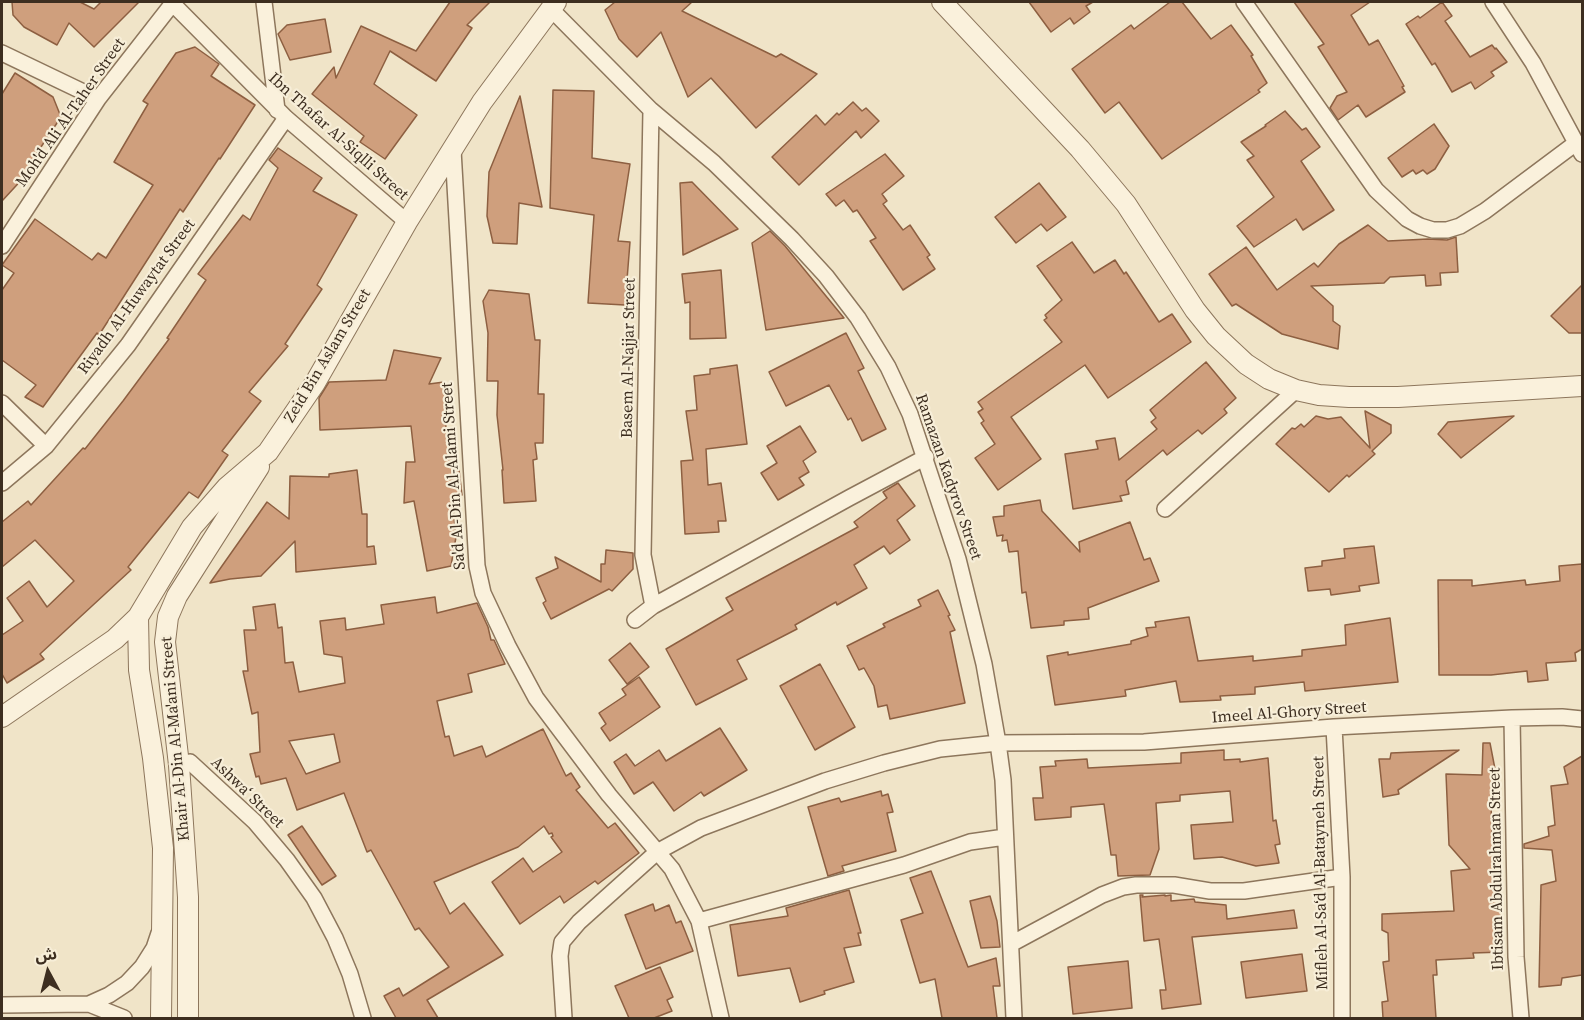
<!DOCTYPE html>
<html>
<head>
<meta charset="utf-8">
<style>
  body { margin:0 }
  #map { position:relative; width:1584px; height:1020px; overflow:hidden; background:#f0e4c8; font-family:"Source Serif 4","Noto Sans Arabic",serif }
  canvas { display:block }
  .frame { position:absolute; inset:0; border:3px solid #3d2e20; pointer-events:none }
  .north { position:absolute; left:18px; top:942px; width:60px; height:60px; -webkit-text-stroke:4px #f7eed8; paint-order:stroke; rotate:353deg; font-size:16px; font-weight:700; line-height:24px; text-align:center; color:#3d2e20 }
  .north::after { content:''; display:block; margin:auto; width:21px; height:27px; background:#3d2e20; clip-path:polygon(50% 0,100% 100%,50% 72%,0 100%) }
</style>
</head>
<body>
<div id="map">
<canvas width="1584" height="1020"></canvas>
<div class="frame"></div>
<div class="north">ش</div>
</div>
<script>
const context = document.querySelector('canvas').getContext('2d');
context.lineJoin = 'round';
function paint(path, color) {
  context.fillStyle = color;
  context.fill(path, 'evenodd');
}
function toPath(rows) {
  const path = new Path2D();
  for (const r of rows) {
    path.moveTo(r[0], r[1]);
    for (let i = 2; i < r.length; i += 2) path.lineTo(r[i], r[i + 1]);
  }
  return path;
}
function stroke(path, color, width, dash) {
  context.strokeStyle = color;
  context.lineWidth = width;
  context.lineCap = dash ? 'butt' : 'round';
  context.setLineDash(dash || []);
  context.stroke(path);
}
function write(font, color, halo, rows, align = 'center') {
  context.font = font + ' "Source Serif 4",serif';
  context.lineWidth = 4.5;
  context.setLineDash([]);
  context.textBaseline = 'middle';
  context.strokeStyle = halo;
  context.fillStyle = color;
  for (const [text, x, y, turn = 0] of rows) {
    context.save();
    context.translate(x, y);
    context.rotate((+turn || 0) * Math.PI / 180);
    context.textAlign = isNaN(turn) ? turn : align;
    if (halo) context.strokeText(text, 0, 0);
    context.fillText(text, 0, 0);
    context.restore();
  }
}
const building = toPath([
  [12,2,80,2,94,9,101,2,139,2,94,47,69,23,57,45,24,27,13,15,12,2],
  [450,2,490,2,467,25,472,28,436,81,390,51,374,84,417,115,385,159,360,142,364,136,312,94,334,67,336,78,361,26,416,51,450,2],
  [615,2,692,2,682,11,776,57,781,54,817,74,756,128,711,78,688,97,661,32,637,57,619,39,605,10,615,2],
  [1029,2,1093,2,1086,6,1090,12,1074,24,1070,18,1051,32,1029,2],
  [1170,2,1182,2,1211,39,1231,25,1253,55,1251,56,1267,83,1258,90,1260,92,1162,159,1119,102,1105,113,1072,69,1131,25,1134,29,1170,2],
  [1294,2,1370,2,1351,15,1369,45,1378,40,1404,86,1402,87,1405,92,1366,117,1358,105,1338,120,1330,108,1337,96,1347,92,1318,47,1324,44,1294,2],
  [1442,2,1452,16,1445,21,1470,57,1492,45,1495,49,1496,48,1507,62,1491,72,1494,76,1475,89,1471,82,1452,92,1435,63,1432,65,1406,24,1418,16,1420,18,1442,2],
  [325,19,331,52,290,60,278,34,287,25,325,19],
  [195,47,219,64,211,76,255,105,220,159,219,158,183,212,180,209,99,335,97,333,43,407,25,397,36,385,2,360,2,290,14,273,2,265,35,219,92,260,98,253,106,258,153,185,114,162,148,104,143,101,176,53,195,47],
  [15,73,53,97,61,117,33,159,38,162,2,201,2,94,15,73],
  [553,90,594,91,592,158,630,164,618,241,630,242,625,305,588,303,594,215,550,208,553,90],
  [520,96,542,207,519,203,517,244,493,243,487,216,489,172,520,96],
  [853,102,862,111,866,108,879,121,861,138,856,131,799,185,772,157,816,115,825,125,837,113,839,115,853,102],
  [1285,111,1302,130,1306,128,1320,147,1301,161,1334,210,1303,230,1296,219,1254,247,1237,226,1274,197,1247,160,1254,156,1241,142,1266,126,1265,125,1285,111],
  [1434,124,1449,146,1435,169,1427,174,1423,170,1416,174,1413,170,1402,177,1388,158,1434,124],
  [278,148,322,178,313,191,357,215,317,285,322,289,285,344,288,346,249,392,261,401,222,451,228,455,198,498,189,492,128,567,131,570,40,654,44,659,7,683,2,674,2,635,23,621,7,598,29,581,47,607,74,581,35,540,2,567,2,522,28,501,31,505,83,448,85,449,123,401,169,339,167,338,206,280,198,274,243,215,250,220,278,168,269,160,278,148],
  [885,154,904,176,882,194,887,201,883,204,903,230,910,225,930,255,927,257,935,269,903,290,870,241,876,238,857,210,853,212,844,200,836,206,826,194,885,154],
  [692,182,738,229,683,255,680,183,692,182],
  [1039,183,1066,217,1047,231,1041,224,1016,243,995,217,1039,183],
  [1368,225,1388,241,1428,239,1447,240,1456,237,1458,272,1440,273,1441,285,1426,286,1425,275,1390,277,1384,283,1311,286,1333,306,1333,321,1340,326,1338,349,1282,334,1236,304,1232,306,1209,274,1246,247,1277,290,1314,263,1318,267,1339,244,1368,225],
  [770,231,785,246,844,318,766,330,752,243,770,231],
  [1072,242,1094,273,1115,260,1124,274,1126,272,1159,322,1172,314,1191,342,1108,398,1085,365,1011,417,1041,459,998,490,975,458,995,444,981,423,984,421,978,412,983,409,978,402,1062,342,1044,320,1047,318,1045,315,1062,300,1037,266,1072,242],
  [721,270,726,338,690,339,690,302,685,303,682,274,721,270],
  [1582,285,1582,333,1569,333,1551,316,1582,285],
  [489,290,529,294,535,340,540,340,538,394,544,394,543,443,535,443,537,459,533,460,536,501,504,503,502,470,503,470,497,415,498,381,487,381,488,333,483,301,489,290],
  [846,333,864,368,858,371,886,429,862,441,851,418,848,420,829,385,786,406,769,372,846,333],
  [394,350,441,358,429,384,444,382,446,428,450,428,456,445,462,495,452,496,456,537,451,566,427,571,414,501,404,503,406,462,415,462,411,426,320,430,319,398,329,382,386,380,394,350],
  [1206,362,1236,398,1224,409,1227,413,1202,434,1198,430,1167,455,1163,450,1126,481,1129,494,1120,496,1122,501,1073,509,1065,454,1098,449,1096,441,1115,438,1119,460,1157,429,1151,422,1156,418,1150,410,1206,362],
  [737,365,747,444,706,449,708,485,721,483,726,521,718,521,719,532,685,534,681,461,693,460,686,411,697,410,694,376,710,374,710,369,737,365],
  [1365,411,1391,425,1391,433,1372,451,1375,454,1349,477,1347,475,1329,492,1276,444,1292,428,1295,429,1301,424,1304,427,1316,416,1328,419,1341,417,1370,448,1365,411],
  [1514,416,1461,458,1438,434,1448,422,1514,416],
  [800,426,816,452,803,461,809,472,799,478,804,485,778,500,761,473,777,463,767,446,800,426],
  [357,470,362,514,367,514,367,547,374,546,376,564,296,572,295,541,261,576,230,579,210,583,267,502,289,519,290,476,329,477,329,474,357,470],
  [898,483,915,506,897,520,910,540,890,554,884,546,854,565,867,588,837,605,836,602,795,625,797,629,737,660,747,679,696,705,666,649,733,610,726,598,858,527,854,522,887,498,883,492,898,483],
  [1040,500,1042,511,1080,552,1079,542,1130,522,1144,560,1150,558,1159,581,1088,608,1089,619,1064,621,1064,625,1031,628,1026,592,1022,593,1018,551,1009,552,1007,540,1002,541,1003,535,997,536,993,517,1004,516,1004,506,1040,500],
  [1374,546,1379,583,1359,586,1360,591,1331,595,1330,589,1308,591,1305,568,1322,566,1322,561,1345,558,1344,549,1374,546],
  [606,550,633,553,633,569,612,591,609,589,551,619,543,603,546,601,536,578,558,568,555,557,601,582,601,564,605,564,606,550],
  [1582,564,1582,649,1575,653,1576,661,1546,663,1548,680,1528,682,1527,671,1491,675,1439,675,1438,580,1472,580,1472,586,1525,580,1526,585,1560,581,1559,566,1582,564],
  [938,590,950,615,948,616,955,630,950,632,965,703,890,719,887,705,878,707,874,686,864,668,859,670,847,646,885,627,883,624,921,606,918,600,938,590],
  [435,597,437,613,477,603,488,627,491,640,494,640,505,664,468,674,472,692,437,701,445,737,449,736,454,756,482,746,486,757,543,729,566,776,571,773,580,787,576,790,608,828,615,823,639,853,598,884,595,881,564,903,560,896,520,924,492,882,523,858,533,872,562,852,551,837,553,836,552,833,549,834,544,826,518,847,434,882,450,914,464,903,503,955,427,1000,438,1018,396,1018,384,996,399,988,403,996,449,967,419,928,415,930,371,850,367,852,344,793,297,810,286,778,261,784,259,776,256,777,250,754,260,752,258,712,252,714,243,671,248,671,244,630,256,630,253,607,275,604,278,628,282,627,285,663,293,662,299,692,345,683,342,657,324,654,320,621,345,618,346,630,384,624,381,605,435,597],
  [334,734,340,762,306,774,289,741,334,734],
  [1189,617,1198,661,1253,656,1253,661,1302,656,1302,650,1346,645,1345,625,1390,618,1398,682,1305,691,1304,682,1255,687,1255,694,1220,696,1221,700,1180,702,1176,681,1125,690,1126,696,1055,705,1047,656,1068,652,1068,655,1131,644,1131,641,1148,636,1146,628,1156,627,1155,622,1189,617],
  [630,643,649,667,627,684,609,660,630,643],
  [820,664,855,727,815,750,780,686,820,664],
  [639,677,660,707,610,741,601,728,606,724,599,713,626,695,622,689,639,677],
  [720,728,747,770,704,796,701,792,674,811,653,782,634,794,614,762,626,754,635,766,659,750,666,761,720,728],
  [1483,743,1490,743,1500,795,1491,801,1492,841,1498,840,1503,952,1473,953,1474,958,1436,960,1437,975,1433,975,1436,1018,1383,1018,1382,1002,1388,1001,1383,962,1389,961,1388,933,1382,930,1382,914,1454,911,1451,871,1470,869,1449,845,1446,774,1482,775,1483,743],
  [1224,750,1224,760,1240,759,1240,762,1268,758,1273,821,1276,820,1280,844,1275,845,1279,863,1256,866,1222,857,1194,859,1191,825,1233,822,1230,791,1180,795,1180,801,1156,803,1159,849,1150,875,1118,876,1116,855,1111,855,1104,804,1071,807,1071,817,1035,820,1033,798,1043,798,1040,767,1056,766,1055,761,1087,759,1088,768,1181,763,1181,753,1224,750],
  [1459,750,1398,790,1399,794,1383,797,1379,759,1390,759,1391,753,1459,750],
  [1582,756,1582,975,1562,978,1561,985,1539,987,1541,885,1556,881,1552,850,1524,848,1524,844,1549,836,1548,827,1555,825,1551,786,1568,784,1564,767,1582,756],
  [881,791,882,796,888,794,893,812,887,813,896,851,842,866,844,871,828,876,808,807,839,798,841,802,881,791],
  [302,826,336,876,322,885,288,835,302,826],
  [931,871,968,967,996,958,1000,986,993,986,997,1018,942,1018,935,979,920,983,901,920,923,913,910,878,931,871],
  [849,890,861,933,858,933,861,945,844,948,854,982,824,991,825,994,800,1002,790,968,738,976,730,925,788,916,786,908,849,890],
  [1140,895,1143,895,1142,897,1165,895,1165,896,1171,895,1171,901,1194,899,1195,902,1226,905,1227,919,1294,910,1297,928,1192,937,1201,1004,1162,1009,1160,990,1166,990,1159,939,1144,941,1140,895],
  [990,896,997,921,1000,947,981,948,970,901,990,896],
  [653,904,655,911,669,905,676,923,681,921,693,951,646,969,625,915,653,904],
  [1302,954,1307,991,1246,998,1241,962,1302,954],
  [1128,961,1132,1008,1073,1014,1068,967,1128,961],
  [660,967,673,997,667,1000,672,1011,654,1018,629,1018,615,986,660,967]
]);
const minor = toPath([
  [171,2,286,118,407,222],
  [264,2,277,110],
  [1244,2,1376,190,1407,219,1420,226,1433,230,1447,230,1460,226,1485,211,1576,143],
  [1493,2,1533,63,1582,154],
  [551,9,651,110,714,163,792,239,826,276,858,318,888,367,910,414,958,559,984,664,998,743,1003,780,1014,1018],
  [2,53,98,99],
  [651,110,643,555,653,606],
  [453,150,477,566,483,593,508,646,536,698,609,795,672,869,699,921,721,1018],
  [2,246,98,99,173,3],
  [2,403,46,446],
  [2,483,46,446,128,345,286,118],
  [1165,509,1296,390],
  [635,620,653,606,849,498,926,457],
  [1512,718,1516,957,1521,1018],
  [1334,727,1342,877,1342,1018],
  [179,765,190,762,255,822,287,860,314,898,335,938,350,974,363,1018],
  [699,921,904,865,970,842,1005,837],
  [1011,944,1102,895,1123,887,1136,885,1174,885,1210,891,1244,891,1342,877],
  [89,1004,109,995,127,983,142,967,154,948,159,933],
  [2,1005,89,1004,124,1018],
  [564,1018,560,956,562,942,579,922,657,852,701,828,825,781,884,763,940,749,998,743,1144,742,1334,727,1512,718,1562,717,1582,719]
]);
const tertiary = toPath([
  [942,2,1080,149,1126,204,1195,310,1216,336,1246,364,1269,379,1296,390,1319,395,1349,397,1398,397,1582,386],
  [138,617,139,670,153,758,163,848,161,1018],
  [2,717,115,639,138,617,192,527,227,487,268,452,315,383,407,222,482,102,556,2],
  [188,1018,188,897,179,765,165,642,168,617,177,596,259,467]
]);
const streetNames = [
  ["Moh'd Ali Al-Taher Street",71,113,-55],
  ["Ibn Thafar Al-Siqlli Street",338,137,42],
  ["Riyadh Al-Huwaytat Street",137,297,-54],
  ["Zeid Bin Aslam Street",328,356,-59],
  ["Basem Al-Najjar Street",629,358,-89],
  ["Sa'd Al-Din Al-Alami Street",454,476,-94],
  ["Ramazan Kadyrov Street",948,477,71],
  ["Imeel Al-Ghory Street",1289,713,-4],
  ["Khair Al-Din Al-Ma'ani Street",176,739,-95],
  ["Ashwa‘ Street",247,793,44],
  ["Ibtisam Abdulrahman Street",1497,869,-91],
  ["Mifleh Al-Sa‘d Al-Batayneh Street",1321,873,-91]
];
paint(building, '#cf9f7d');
stroke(building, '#8d5f41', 1.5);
stroke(minor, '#8d765c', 18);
stroke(tertiary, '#8d765c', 22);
stroke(minor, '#faf1dc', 15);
stroke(tertiary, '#faf1dc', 20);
write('16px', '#3d2e20', '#f7eed8', streetNames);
</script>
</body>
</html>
